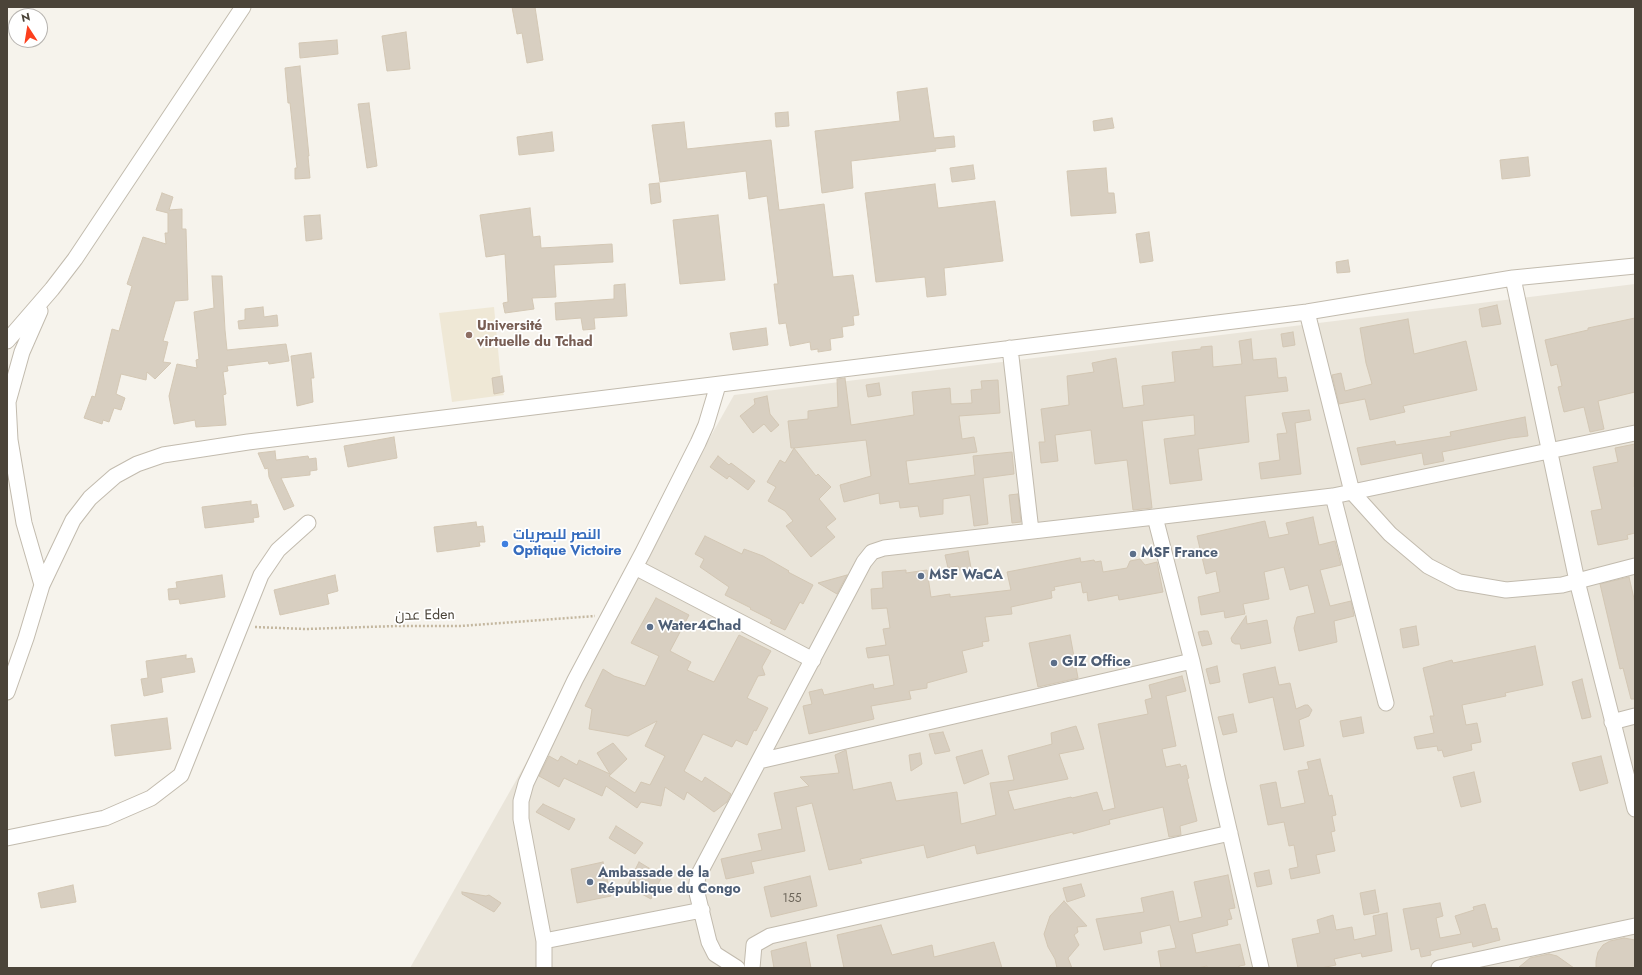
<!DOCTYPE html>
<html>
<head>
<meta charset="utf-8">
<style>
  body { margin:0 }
  #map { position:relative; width:1642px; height:975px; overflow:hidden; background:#f6f3ec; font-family:Jost,sans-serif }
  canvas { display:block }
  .frame { position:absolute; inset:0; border:8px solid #4b4439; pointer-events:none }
  .north { position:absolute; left:8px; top:8px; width:40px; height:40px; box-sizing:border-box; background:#fff; border:1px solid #b7b4b0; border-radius:50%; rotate:348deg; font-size:11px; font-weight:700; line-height:16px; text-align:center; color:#4b4439 }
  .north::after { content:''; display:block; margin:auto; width:14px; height:18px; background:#fc3f1d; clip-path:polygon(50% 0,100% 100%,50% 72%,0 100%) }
</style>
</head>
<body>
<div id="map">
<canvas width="1642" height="975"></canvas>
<div class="frame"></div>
<div class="north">N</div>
</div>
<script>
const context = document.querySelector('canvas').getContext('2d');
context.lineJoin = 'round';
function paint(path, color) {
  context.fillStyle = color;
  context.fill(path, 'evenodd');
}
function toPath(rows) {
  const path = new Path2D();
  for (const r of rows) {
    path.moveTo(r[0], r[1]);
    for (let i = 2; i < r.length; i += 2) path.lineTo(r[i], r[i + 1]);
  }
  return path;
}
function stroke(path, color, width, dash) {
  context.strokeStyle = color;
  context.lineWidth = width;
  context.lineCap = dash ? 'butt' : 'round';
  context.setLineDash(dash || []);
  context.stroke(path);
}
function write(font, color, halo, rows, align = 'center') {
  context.font = font + ' Jost,Cairo,sans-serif';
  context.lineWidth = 3.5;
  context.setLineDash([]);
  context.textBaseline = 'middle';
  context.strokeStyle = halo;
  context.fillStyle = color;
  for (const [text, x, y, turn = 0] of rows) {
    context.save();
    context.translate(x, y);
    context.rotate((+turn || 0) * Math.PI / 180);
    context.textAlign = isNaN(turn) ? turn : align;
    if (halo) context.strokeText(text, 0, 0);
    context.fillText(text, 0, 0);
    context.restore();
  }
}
const residential = toPath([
  [1635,284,1635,968,410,968,734,395]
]);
const education = toPath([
  [494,307,502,391,504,395,452,402,439,313]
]);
const building = toPath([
  [512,7,535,7,543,60,527,63,522,33,517,34,512,7],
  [406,32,410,69,387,71,382,36,406,32],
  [337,40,338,54,300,58,299,43,337,40],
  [300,66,309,156,308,156,310,178,295,179,295,168,297,168,290,103,288,103,285,68,300,66],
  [927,88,934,138,954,136,955,147,935,149,936,151,851,161,853,188,822,193,815,131,900,121,897,92,927,88],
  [369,103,377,166,367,168,358,104,369,103],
  [788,112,789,126,776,127,775,113,788,112],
  [1112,118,1114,128,1094,131,1093,121,1112,118],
  [684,122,687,149,771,140,779,210,824,204,833,277,853,275,859,315,853,316,854,325,842,327,843,337,830,339,831,350,818,352,818,349,811,350,810,342,790,346,786,323,779,324,774,284,778,284,767,196,749,199,746,171,660,182,652,125,684,122],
  [552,132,554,151,519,155,517,137,552,132],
  [1528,157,1530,176,1502,179,1500,160,1528,157],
  [973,165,975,179,952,182,950,168,973,165],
  [1106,168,1108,193,1114,193,1116,213,1071,216,1067,171,1106,168],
  [659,183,661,202,651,204,649,184,659,183],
  [935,184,938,208,995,201,1003,261,944,268,946,295,927,297,925,277,876,282,865,193,935,184],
  [162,193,173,197,169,210,182,209,182,229,186,229,188,300,175,301,163,341,168,342,163,362,171,363,155,379,147,372,146,380,121,374,116,394,125,398,121,410,114,408,109,422,103,420,102,424,84,418,92,396,95,397,112,329,119,331,132,286,127,284,143,237,166,244,165,233,168,233,168,213,156,210,162,193],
  [530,208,533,237,540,236,541,248,612,244,613,262,554,265,556,297,532,298,534,309,505,313,503,303,508,302,505,254,486,257,480,215,530,208],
  [320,215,322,239,306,241,304,216,320,215],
  [718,215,725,280,680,284,673,220,718,215],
  [1149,232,1153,261,1140,263,1136,234,1149,232],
  [1348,260,1350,272,1337,273,1336,262,1348,260],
  [212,276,222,276,225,330,227,350,286,344,289,361,269,364,268,361,227,366,228,371,223,372,226,394,223,395,226,425,196,427,195,420,174,424,169,396,177,364,197,368,196,360,199,359,194,312,214,308,212,276],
  [625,284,627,316,594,318,595,329,583,330,581,318,556,320,555,303,614,299,614,285,625,284],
  [1497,305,1501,324,1482,327,1479,309,1497,305],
  [263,307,264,317,277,315,278,326,239,329,238,321,245,320,245,309,263,307],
  [1635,318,1635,392,1598,401,1604,429,1590,432,1584,407,1564,412,1558,387,1562,386,1557,364,1551,366,1545,340,1588,330,1588,328,1635,318],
  [1408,319,1414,354,1466,341,1477,390,1403,406,1405,412,1370,420,1365,399,1339,404,1332,375,1341,373,1345,391,1372,384,1366,363,1360,328,1408,319],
  [766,328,768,345,733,350,730,333,766,328],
  [1293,332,1295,345,1283,347,1281,334,1293,332],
  [1251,339,1253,360,1276,358,1278,378,1286,377,1288,391,1245,396,1249,442,1198,449,1202,480,1170,484,1164,439,1195,435,1194,415,1142,421,1152,508,1133,510,1127,460,1095,464,1091,430,1055,435,1058,461,1041,463,1039,442,1045,442,1041,409,1069,405,1067,376,1094,372,1092,363,1116,358,1123,408,1144,405,1142,386,1175,382,1172,352,1201,349,1201,347,1212,346,1213,367,1242,364,1239,341,1251,339],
  [311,353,314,378,311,378,313,402,297,406,291,356,311,353],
  [502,376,504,392,494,394,492,378,502,376],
  [845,378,851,425,914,415,912,392,950,388,951,404,972,403,971,390,982,389,981,381,998,380,1000,413,959,416,962,439,974,437,977,452,906,461,909,484,975,475,973,456,1012,452,1014,474,983,478,988,524,974,526,970,495,943,499,943,514,920,517,918,506,900,508,899,501,880,504,879,493,844,502,840,485,871,476,866,440,794,448,816,476,818,474,831,487,819,499,836,519,826,527,835,537,811,557,786,526,793,521,785,511,768,501,776,487,767,482,780,460,785,463,794,448,791,448,788,421,808,419,808,411,838,407,837,379,845,378],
  [879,383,881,395,868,397,866,385,879,383],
  [767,396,770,414,779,425,771,432,764,424,753,433,740,416,755,404,754,399,767,396],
  [1309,410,1311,420,1295,423,1301,474,1261,479,1259,463,1280,460,1277,434,1287,433,1282,413,1309,410],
  [1525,417,1528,436,1511,438,1442,452,1444,461,1424,465,1422,453,1361,465,1357,448,1395,441,1396,445,1451,436,1450,432,1525,417],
  [394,437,397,458,348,467,344,446,394,437],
  [1635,444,1634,487,1635,486,1635,533,1627,535,1628,539,1598,545,1591,511,1602,509,1593,467,1618,462,1615,448,1635,444],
  [275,451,276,460,308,456,309,459,316,458,317,470,310,471,310,475,281,478,294,506,284,510,269,477,268,468,265,469,258,453,275,451],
  [718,456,729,465,731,463,755,481,748,490,729,476,727,479,710,467,718,456],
  [1018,494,1021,522,1012,523,1009,495,1018,494],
  [251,501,251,505,257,504,259,517,253,518,254,522,205,528,202,507,251,501],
  [1313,517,1319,545,1335,541,1341,565,1320,570,1330,606,1351,601,1354,616,1334,621,1337,642,1299,651,1294,628,1297,617,1315,613,1308,585,1290,590,1284,567,1264,572,1269,599,1243,604,1245,614,1225,618,1224,611,1201,615,1198,597,1220,592,1216,571,1206,574,1197,536,1265,521,1269,538,1289,534,1286,523,1313,517],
  [476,522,477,527,483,526,485,542,479,542,480,546,437,552,434,527,476,522],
  [705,536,742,554,744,549,763,556,789,571,788,572,813,585,803,604,800,602,785,630,770,623,772,620,750,609,751,608,725,595,729,587,700,567,704,559,695,554,705,536],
  [968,551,971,568,959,570,958,566,948,568,945,555,968,551],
  [1080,558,1081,562,1094,560,1095,562,1101,561,1103,572,1127,568,1130,561,1140,559,1145,565,1157,562,1163,592,1119,600,1118,595,1088,601,1087,592,1083,593,1081,582,1054,587,1055,590,1051,591,1052,598,1011,607,1012,614,985,617,989,641,982,642,983,646,962,651,967,672,927,683,927,688,909,691,911,699,871,706,874,719,809,734,803,706,812,704,809,692,822,689,824,695,873,684,874,689,894,685,889,655,868,658,866,648,886,645,883,629,890,628,887,608,872,609,871,589,883,588,882,572,906,570,906,573,927,570,931,597,950,594,950,597,1011,590,1007,572,1080,558],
  [222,575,225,597,180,604,179,599,169,600,168,589,177,588,176,582,222,575],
  [335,575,338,591,327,594,329,604,280,615,274,590,335,575],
  [847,575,837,594,818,583,847,575],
  [1629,577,1635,603,1635,699,1631,699,1623,668,1620,669,1600,584,1629,577],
  [656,598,689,615,670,651,691,662,687,670,714,682,739,635,771,651,762,667,765,675,758,676,747,698,768,708,756,731,754,730,747,745,736,740,732,747,703,734,684,771,702,782,705,777,731,794,727,802,714,812,687,792,684,800,665,787,661,806,641,802,637,808,606,786,602,796,564,778,559,787,539,776,549,756,558,761,561,756,577,765,579,760,610,774,597,753,613,743,627,759,609,776,635,793,641,782,650,785,665,756,645,746,657,721,628,736,589,729,592,709,585,706,603,669,614,676,645,686,659,656,631,643,656,598],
  [1246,616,1247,624,1267,620,1271,643,1241,649,1240,644,1235,644,1232,642,1231,638,1246,616],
  [1416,626,1419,645,1403,648,1400,629,1416,626],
  [1204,631,1208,631,1212,644,1202,646,1198,632,1204,631],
  [1070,635,1078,678,1038,687,1029,643,1070,635],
  [1535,646,1543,685,1505,693,1506,696,1462,705,1466,725,1477,723,1481,742,1471,744,1472,750,1444,757,1442,750,1438,751,1437,746,1417,749,1414,737,1434,733,1430,716,1434,716,1423,668,1452,660,1453,663,1535,646],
  [186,655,186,659,192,658,195,672,161,678,163,692,144,696,141,679,148,678,146,661,186,655],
  [1217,666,1220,682,1210,684,1206,669,1217,666],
  [1275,667,1279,685,1290,683,1296,709,1305,705,1308,705,1312,710,1309,716,1299,720,1304,746,1284,750,1273,697,1249,703,1243,674,1275,667],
  [1182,676,1186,691,1166,696,1176,746,1162,749,1166,767,1180,764,1181,767,1186,765,1189,778,1187,779,1197,821,1180,826,1181,835,1169,837,1163,807,1109,820,1110,824,1073,834,1073,832,977,854,975,845,927,858,924,845,860,859,862,863,829,870,812,803,796,807,805,851,751,862,754,873,726,879,721,859,762,850,758,834,782,829,774,793,809,786,800,777,839,773,835,755,846,750,853,790,891,782,896,801,957,792,961,824,996,815,990,783,1014,780,1008,756,1052,744,1051,733,1076,726,1084,749,1059,754,1068,779,1008,791,1014,810,1071,797,1072,798,1097,792,1103,811,1115,808,1098,724,1148,714,1145,700,1152,698,1149,685,1182,676],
  [1582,679,1591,717,1582,719,1572,682,1582,679],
  [1233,714,1237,732,1223,735,1218,717,1233,714],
  [1361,717,1364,733,1343,737,1340,721,1361,717],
  [167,718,171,749,115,756,111,725,167,718],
  [943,732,950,751,935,754,929,734,943,732],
  [982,750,989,774,964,784,956,757,982,750],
  [920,753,922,764,911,771,909,755,920,753],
  [1601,756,1608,783,1580,791,1572,763,1601,756],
  [1320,759,1329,796,1332,795,1336,815,1332,816,1335,831,1331,832,1335,851,1316,855,1320,873,1291,879,1289,869,1298,867,1294,845,1289,846,1284,822,1268,825,1260,785,1276,782,1281,808,1305,803,1298,771,1309,769,1307,762,1320,759],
  [1474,772,1481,802,1461,807,1453,777,1474,772],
  [543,804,575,819,569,830,536,812,543,804],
  [616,826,643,843,635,854,609,838,616,826],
  [603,862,611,896,577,903,571,869,603,862],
  [639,862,662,876,651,899,627,886,639,862],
  [1269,870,1272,884,1257,887,1254,873,1269,870],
  [1228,875,1235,908,1229,909,1232,919,1227,920,1228,925,1192,934,1196,953,1240,944,1245,965,1239,966,1239,968,1207,968,1207,966,1197,968,1161,968,1158,951,1176,948,1170,925,1140,932,1142,943,1104,950,1096,919,1144,912,1141,898,1173,891,1179,922,1202,917,1194,882,1228,875],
  [810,876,817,906,771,917,764,887,810,876],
  [1081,884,1085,896,1067,902,1063,888,1081,884],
  [73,885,76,902,41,908,38,893,73,885],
  [1375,890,1379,912,1364,915,1360,893,1375,890],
  [462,892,486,896,489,895,501,903,494,912,462,894,462,892],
  [1064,901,1087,926,1077,927,1078,932,1074,935,1079,945,1068,958,1072,968,1057,968,1055,959,1048,947,1044,934,1050,916,1064,901],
  [1440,903,1443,916,1436,918,1440,938,1461,934,1455,916,1474,910,1473,907,1485,904,1492,929,1497,928,1500,940,1473,947,1472,942,1430,951,1431,955,1421,957,1419,948,1411,950,1403,909,1440,903],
  [1387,913,1392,951,1362,957,1361,953,1334,959,1336,965,1321,968,1298,968,1292,939,1320,933,1317,920,1333,915,1336,930,1352,927,1354,940,1376,935,1373,916,1387,913],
  [881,925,892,955,932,945,934,957,994,942,1002,968,844,968,837,935,881,925],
  [1624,938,1635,940,1635,968,1596,968,1596,961,1598,952,1603,945,1610,941,1624,938],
  [806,942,811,968,774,968,771,951,806,942],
  [1549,954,1557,956,1574,968,1518,968,1530,958,1549,954]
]);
const path = toPath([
  [255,627,306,629,397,626,461,626,595,616]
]);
const minor = toPath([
  [1513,278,1577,581,1635,809],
  [40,311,22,352,8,402,10,440,24,523,42,585],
  [1307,312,1352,492,1390,534,1428,566,1459,582,1506,590,1562,585,1635,566],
  [7,341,52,289,75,259,243,7],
  [1010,348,1031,531],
  [1333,496,1386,703],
  [1155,517,1192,661,1218,782,1261,968],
  [635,567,813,660],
  [7,692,26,638,42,585,73,520,90,498,115,476,137,464,163,455,248,442,1307,312,1513,278,1635,266],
  [1612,722,1635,716],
  [759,761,1192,661],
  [7,838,105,818,151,798,181,775,261,575,278,550,308,523],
  [544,941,702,910],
  [544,968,544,941,521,819,521,801,526,783,575,680,643,552,698,443,706,425,718,385],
  [737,968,715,954,709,942,696,889,698,876,864,562,872,552,884,548,1155,517,1333,496,1635,433],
  [752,968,754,945,770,936,1230,833],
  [1439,968,1635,926]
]);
const markers = [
  [469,335,4,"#8d6e63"],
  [505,544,4,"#3f7fe0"],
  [1133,554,4,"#5c6f8a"],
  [921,576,4,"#5c6f8a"],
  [650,627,4,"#5c6f8a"],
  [1054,663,4,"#5c6f8a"],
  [590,882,4,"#5c6f8a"]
];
const numberNames = [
  ["155",792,899]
];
const educationNames = [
  ["Université",477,327],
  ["virtuelle du Tchad",477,343]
];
const shopNames = [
  ["النصر للبصريات",513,536],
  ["Optique Victoire",513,552]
];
const serviceNames = [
  ["MSF France",1141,554],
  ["MSF WaCA",929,576],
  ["Water4Chad",658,627],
  ["GIZ Office",1062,663],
  ["Ambassade de la",598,874],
  ["République du Congo",598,890]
];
const streetNames = [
  ["عدن Eden",425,616,-1]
];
paint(residential, '#eae5da');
paint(education, '#efe8d6');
paint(building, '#d8cfc1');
stroke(building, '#d3c7b4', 1);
stroke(minor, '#c2bbae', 17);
stroke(path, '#c4b79f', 2.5, [2, 2]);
stroke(minor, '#fff', 15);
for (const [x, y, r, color] of markers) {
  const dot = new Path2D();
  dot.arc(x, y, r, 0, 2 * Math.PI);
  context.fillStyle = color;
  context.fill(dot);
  stroke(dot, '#fff', 1.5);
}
write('12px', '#6e675b', null, numberNames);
write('bold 14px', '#785e54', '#fff', educationNames, 'left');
write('bold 14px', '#366cbe', '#fff', shopNames, 'left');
write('bold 14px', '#4e5e75', '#fff', serviceNames, 'left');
write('14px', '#4b4439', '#fff', streetNames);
</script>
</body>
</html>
